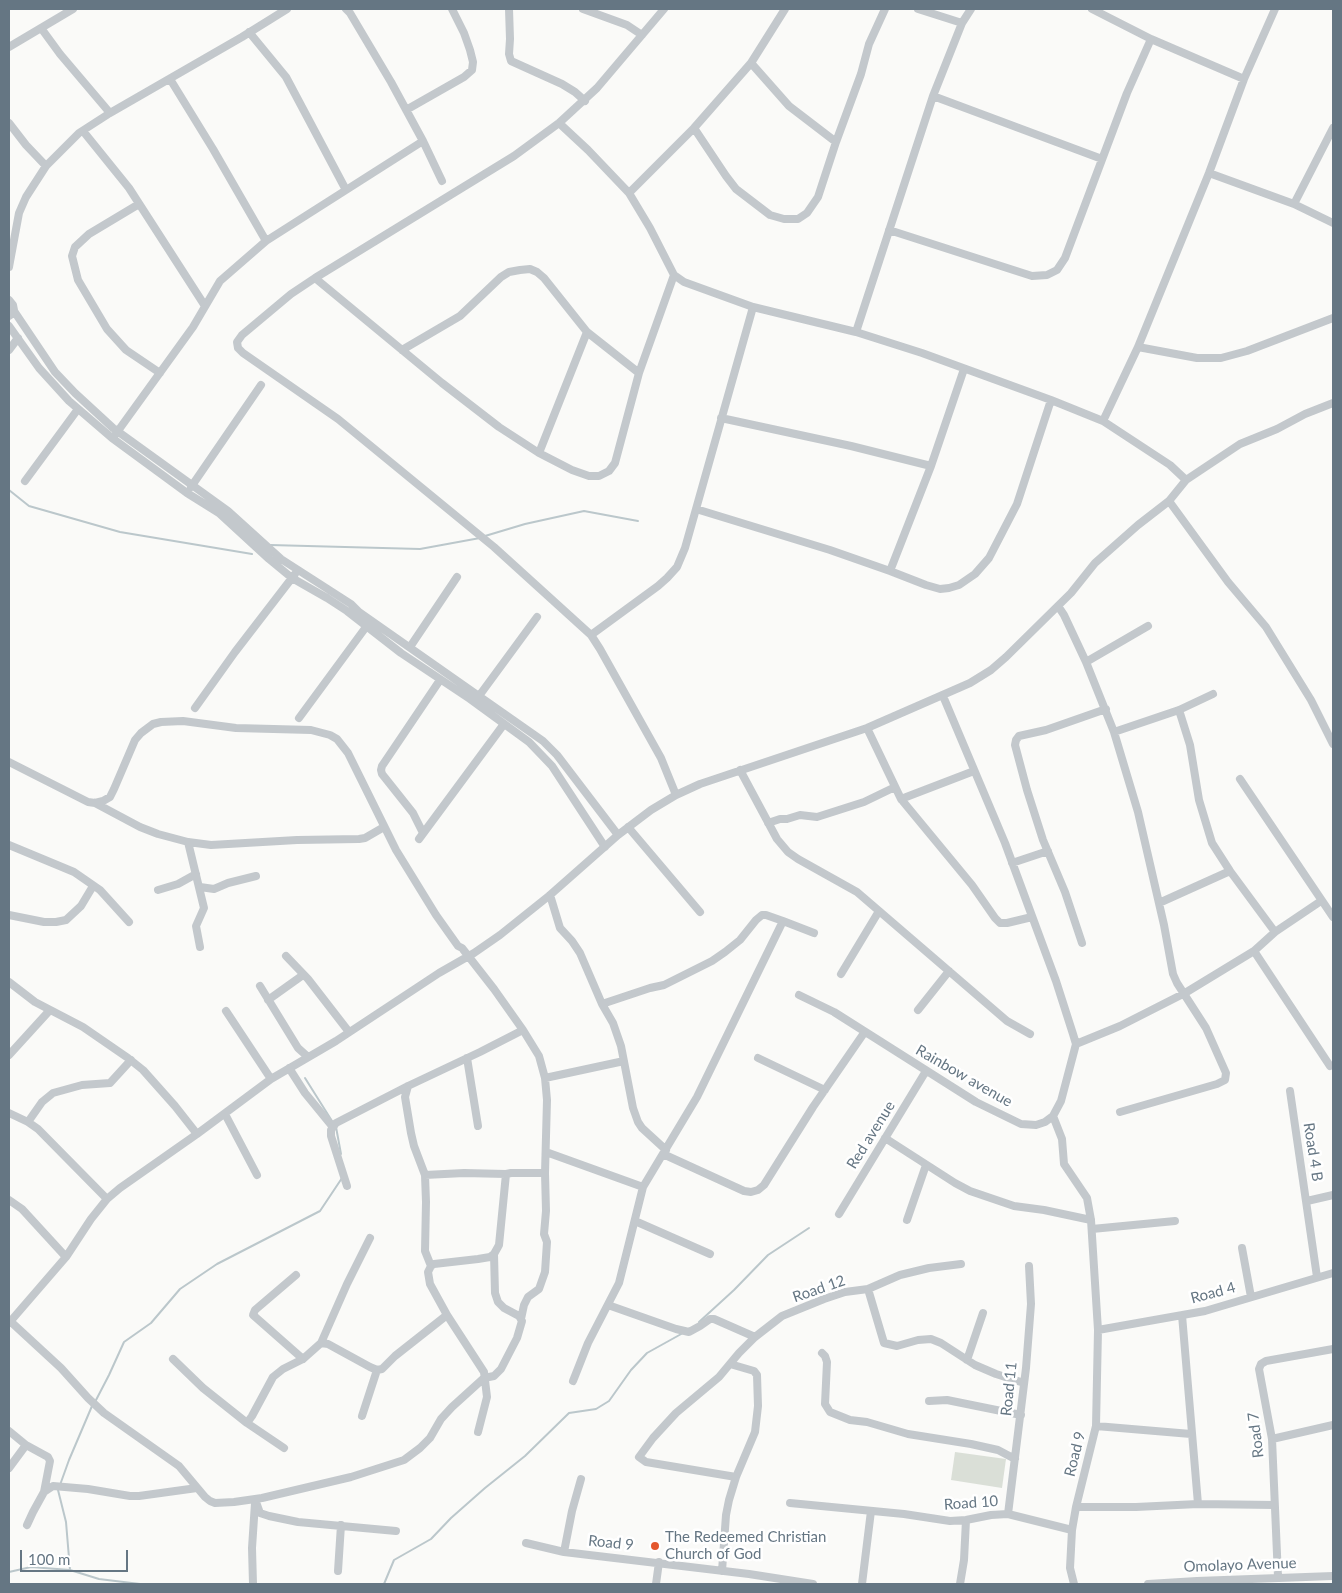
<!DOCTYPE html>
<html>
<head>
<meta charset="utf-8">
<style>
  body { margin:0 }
  #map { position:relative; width:1342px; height:1593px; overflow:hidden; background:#fafaf8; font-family:Lato,sans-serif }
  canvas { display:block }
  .frame { position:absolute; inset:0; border:10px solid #657683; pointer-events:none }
  .scale { position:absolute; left:20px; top:1550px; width:108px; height:22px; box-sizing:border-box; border:2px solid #657683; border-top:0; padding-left:6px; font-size:15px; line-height:18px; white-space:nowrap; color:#657683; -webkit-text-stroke:4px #fff; paint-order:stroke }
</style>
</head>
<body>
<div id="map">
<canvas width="1342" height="1593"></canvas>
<div class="frame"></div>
<div class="scale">100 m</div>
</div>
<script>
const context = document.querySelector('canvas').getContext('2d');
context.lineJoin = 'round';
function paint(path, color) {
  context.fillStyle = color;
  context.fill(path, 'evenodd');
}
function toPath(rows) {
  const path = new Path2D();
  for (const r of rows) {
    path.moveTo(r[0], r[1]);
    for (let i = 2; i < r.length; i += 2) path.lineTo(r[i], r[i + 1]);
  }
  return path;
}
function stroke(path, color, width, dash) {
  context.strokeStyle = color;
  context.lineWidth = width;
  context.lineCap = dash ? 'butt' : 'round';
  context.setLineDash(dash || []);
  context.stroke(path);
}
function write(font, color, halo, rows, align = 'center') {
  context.font = font + ' Lato,sans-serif';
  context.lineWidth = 5;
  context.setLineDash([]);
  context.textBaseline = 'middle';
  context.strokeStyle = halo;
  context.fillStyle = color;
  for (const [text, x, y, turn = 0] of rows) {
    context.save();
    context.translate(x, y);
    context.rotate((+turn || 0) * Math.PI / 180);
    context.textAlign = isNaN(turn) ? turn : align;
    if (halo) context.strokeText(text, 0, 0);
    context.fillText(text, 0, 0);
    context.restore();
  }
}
const green = toPath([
  [955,1452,1006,1459,1002,1488,951,1480]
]);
const stream = toPath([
  [9,490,29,506,120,532,252,554],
  [485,536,525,524,584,511,638,521],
  [270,545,420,549,480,538],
  [305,1078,332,1121],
  [336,1127,341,1154],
  [699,1322,734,1290,768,1255,809,1228],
  [95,1402,109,1375,124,1342,151,1323,180,1289,217,1264,320,1211,342,1178],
  [60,1485,69,1460,92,1406],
  [58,1490,66,1522,70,1570],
  [9,1572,31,1567,70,1570,99,1579,140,1584],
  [384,1584,394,1560,431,1539,451,1518,485,1488,525,1456,569,1413,596,1409,609,1401,631,1370,647,1353,683,1333]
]);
const minor = toPath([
  [346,9,350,13,391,82,423,141,442,181],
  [509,9,510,39,509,54,511,61,562,84,575,92,585,101],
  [583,9,627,25,642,35],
  [664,9,597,88,559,123,514,156,315,278,291,294,242,335,237,342,238,348,243,353,338,419,494,547,591,635,600,649,661,758,676,795],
  [918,9,962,23],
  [1092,9,1151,39,1244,79],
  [41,28,60,54,110,113],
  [249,32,286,77,346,190],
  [9,47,73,9],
  [751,63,789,106,836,142],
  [170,79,213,149,266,241],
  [933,96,1102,159],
  [406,110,464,77,472,70,473,62,470,50,464,33,452,9],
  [9,123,26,145,46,166],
  [559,123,588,150,629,193,650,228,674,275,684,282,753,307,856,332,922,353,1051,400,1103,421,1170,465,1186,480],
  [694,128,726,176,736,189,770,215,784,219,798,219,807,213,818,197,836,142,861,74,869,44,885,9],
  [83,131,129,188,205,306],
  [1209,173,1294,204,1333,223],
  [629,193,694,128,751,63,785,9],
  [139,204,89,234,75,247,72,256,78,280,107,329,126,350,160,373],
  [1294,204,1333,128],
  [889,230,1032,276,1047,275,1057,270,1065,258,1127,93,1151,39],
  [9,267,19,213,26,197,46,166,79,133,110,113,242,37,287,9],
  [315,278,442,383,499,427,539,453,572,470,589,476,599,476,609,471,615,463,639,373,674,275],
  [9,300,13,305,14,310,12,314,9,316],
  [14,311,55,372,75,393,113,428,228,511,281,559,351,604,359,612,543,741,557,755,618,835],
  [9,326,39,368,69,401,112,438,187,493,219,513,269,559,292,578,327,598,347,611,401,653,470,699,529,742,552,766,605,847],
  [856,332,933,96,962,23,971,9],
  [1138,347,1197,358,1221,358,1247,351,1333,318],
  [9,350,18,338],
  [402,350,460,316,501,277,509,272,520,270,530,269,537,272,544,278,587,332,639,373],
  [721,418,851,446,931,466],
  [1103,421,1138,347,1209,173,1244,79,1275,9],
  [115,435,193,327,220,281,266,241,423,141],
  [539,453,587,332],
  [25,481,78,409],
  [191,487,261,385],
  [1169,501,1228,582,1266,627,1311,700,1333,744],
  [696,509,830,550,890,571,926,585,940,589,949,588,959,585,975,574,989,558,1017,504,1051,400],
  [890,571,931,466,964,369],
  [1058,606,1064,615,1086,662,1114,732,1138,812,1164,925,1173,974,1177,983,1206,1028,1226,1073,1225,1080,1217,1084,1120,1112],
  [591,635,658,586,667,578,677,567,685,548,753,307],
  [410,647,457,577],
  [1086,662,1148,626],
  [479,696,537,617],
  [195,708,235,652,295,574],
  [1179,710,1190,745,1199,800,1212,843,1230,871,1275,932],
  [299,718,366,627],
  [867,728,901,799,972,885,995,918,1000,923,1007,923,1032,917],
  [1114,732,1179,710,1213,694],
  [9,762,88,802,95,803,103,801,110,797,114,789,135,740,141,733,153,724,161,722,183,721,236,728,311,730,330,735,337,739,348,753,396,850,436,915,458,946,462,948,494,989,523,1030,539,1056,545,1078,547,1100,545,1173,546,1211,544,1234,547,1242,545,1272,539,1289,528,1297,524,1305,521,1319],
  [740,770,777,839,788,852,798,859,857,892,1007,1021,1030,1034],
  [1240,779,1333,917],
  [901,799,974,771],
  [95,803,140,827,158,834,188,842,211,845,297,840,359,839,365,838,384,827],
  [768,823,780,819,787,819,800,815,817,817,864,802,895,787],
  [628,827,700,912],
  [423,833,413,813,382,774,381,770,382,766,440,680],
  [419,839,504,724],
  [188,842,204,908,196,926,200,947],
  [9,845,74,872,100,890,129,922],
  [1012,863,1048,851],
  [200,887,214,889,228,883,256,876],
  [158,890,178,884,196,874],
  [550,895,560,928,572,941,580,953,602,1004,613,1023,621,1046,633,1108,638,1122,642,1128,666,1150],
  [1159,903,1230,871],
  [9,915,44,922,56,922,66,920,81,906,93,886],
  [1082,943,1065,892,1043,840,1027,790,1015,745,1016,740,1019,736,1046,730,1106,709],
  [1254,951,1330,1066],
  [286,956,308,979,349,1032],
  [841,974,879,911],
  [9,982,35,1002,83,1027,128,1058,143,1070,175,1106,197,1134],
  [260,986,298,1048,308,1057],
  [799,995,834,1012,976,1102,1021,1124,1036,1125,1045,1122,1053,1116,1061,1101,1076,1044,1073,1034,1056,981,1005,843,943,696],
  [268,1000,303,975],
  [602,1004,650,988,664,985,712,961,725,952,740,940,756,920,762,915,766,915,783,921,814,933],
  [918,1010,949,971],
  [226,1011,271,1079],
  [1076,1044,1120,1026,1185,993,1254,951,1275,932,1321,901],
  [9,1055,50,1010],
  [467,1058,478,1126],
  [758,1058,825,1090],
  [289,1068,305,1093,332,1126],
  [545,1078,624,1061],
  [408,1086,405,1097,411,1133,414,1146,425,1175,426,1202,425,1251,431,1266,428,1272,430,1284,447,1315,484,1372,487,1397,478,1432],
  [1290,1091,1317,1277],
  [9,1113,28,1122,38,1129,107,1199],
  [225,1114,257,1175],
  [1053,1116,1062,1139,1064,1164,1087,1198,1091,1220,1098,1330,1096,1426,1076,1507,1072,1530,1070,1568,1074,1584],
  [28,1122,42,1102,53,1093,82,1085,110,1083,131,1060],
  [885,1138,955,1183,970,1191,1014,1206,1044,1210,1091,1220],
  [546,1152,643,1187],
  [663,1154,744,1191,751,1192,758,1190,764,1185,813,1107,864,1033],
  [425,1175,464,1173,506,1174],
  [347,1186,331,1136,331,1130,336,1123,408,1086,480,1052,523,1030],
  [9,1200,22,1209,66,1257],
  [1307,1201,1333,1195],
  [839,1214,926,1071],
  [907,1220,926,1165],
  [635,1221,710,1254],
  [1092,1229,1175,1221],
  [1242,1248,1251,1297],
  [431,1266,434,1264,478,1259,490,1257,494,1254],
  [296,1275,255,1310,253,1315,303,1359],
  [868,1289,884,1343,897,1346,918,1340,931,1339,941,1343,975,1365,996,1374,1024,1383],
  [608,1305,676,1329,689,1332,700,1326,710,1319,714,1319,755,1337],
  [1182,1315,1198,1504],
  [10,1321,61,1368,88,1398,104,1413,179,1466,205,1497,210,1501,215,1503,234,1502,262,1498,351,1477,404,1460,420,1448,430,1438,441,1419,452,1407,484,1378,494,1376,501,1369,517,1338,522,1321,519,1316,504,1308,498,1302,495,1293,494,1254,499,1245,506,1174,511,1173,545,1173],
  [9,1323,66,1257,91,1219,107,1199,120,1188,197,1134,271,1079,336,1041,439,973,474,953,500,935,550,895,618,835,651,810,676,795,700,784,867,728,970,683,991,670,1006,657,1071,593,1095,563,1138,525,1169,501,1186,480,1240,444,1277,429,1305,414,1333,403],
  [1098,1330,1205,1311,1333,1273],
  [321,1343,347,1284,370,1238],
  [822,1353,825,1356,827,1362,825,1404,830,1412,850,1420,867,1422,908,1434,971,1444,998,1450,1015,1459],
  [173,1359,203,1388,247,1423,284,1448],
  [967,1360,983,1313],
  [573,1381,588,1343,619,1283,643,1187,697,1097,783,921],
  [929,1401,947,1400,1021,1415],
  [362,1416,377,1370],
  [247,1423,252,1416,273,1377,283,1369,303,1359,321,1343,328,1344,370,1367,377,1370,382,1369,395,1356,447,1315],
  [1096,1426,1191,1434],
  [9,1431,26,1445,48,1457,50,1461,44,1492,33,1512,27,1525],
  [1272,1439,1333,1425],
  [9,1468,26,1445],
  [736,1477,646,1462,639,1457,653,1438,676,1413,719,1377,739,1353,755,1337,782,1316,824,1299,845,1292,868,1289,900,1275,929,1268,961,1264],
  [44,1492,53,1486,88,1489,130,1496,139,1496,197,1488],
  [255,1499,260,1513,269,1516,298,1522,396,1531],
  [790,1503,904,1514,950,1521,966,1520,991,1515,1008,1514,1072,1530],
  [1076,1507,1136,1507,1198,1504,1274,1505],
  [1008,1514,1026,1368,1031,1304,1029,1266],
  [526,1543,564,1552,749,1574,813,1584],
  [564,1552,572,1511,581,1479],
  [338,1571,341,1525],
  [722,1571,726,1515,729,1500,736,1477,755,1432,758,1406,757,1375,754,1371,730,1364],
  [1278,1577,1272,1439,1259,1369,1261,1364,1266,1361,1333,1349],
  [253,1584,252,1548,255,1503],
  [656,1584,659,1562],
  [862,1584,871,1511],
  [960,1584,964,1560,966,1520],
  [1148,1584,1197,1581,1333,1576]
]);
const markers = [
  [655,1546,5,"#e4572e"]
];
const streetNames = [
  ["Rainbow avenue",964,1076,30],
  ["Red avenue",871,1135,-58],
  ["Road 4 B",1313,1152,81],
  ["Road 12",819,1289,-19],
  ["Road 4",1213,1293,-15],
  ["Road 11",1009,1389,-84],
  ["Road 7",1256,1435,-97],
  ["Road 9",1075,1454,-76],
  ["Road 10",971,1503,-4],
  ["Road 9",611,1543,6],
  ["Omolayo Avenue",1240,1565,-2]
];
const poiNames = [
  ["The Redeemed Christian",665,1537],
  ["Church of God",665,1554]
];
paint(green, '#dadfd7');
stroke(stream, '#bbc7cb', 2);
stroke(minor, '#c3c8cc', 8);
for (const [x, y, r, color] of markers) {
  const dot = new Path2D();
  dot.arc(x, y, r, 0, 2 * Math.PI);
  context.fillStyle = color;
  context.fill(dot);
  stroke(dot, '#fff', 2);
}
write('15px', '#657683', '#fff', streetNames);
write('15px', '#657683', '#fff', poiNames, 'left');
</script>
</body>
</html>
